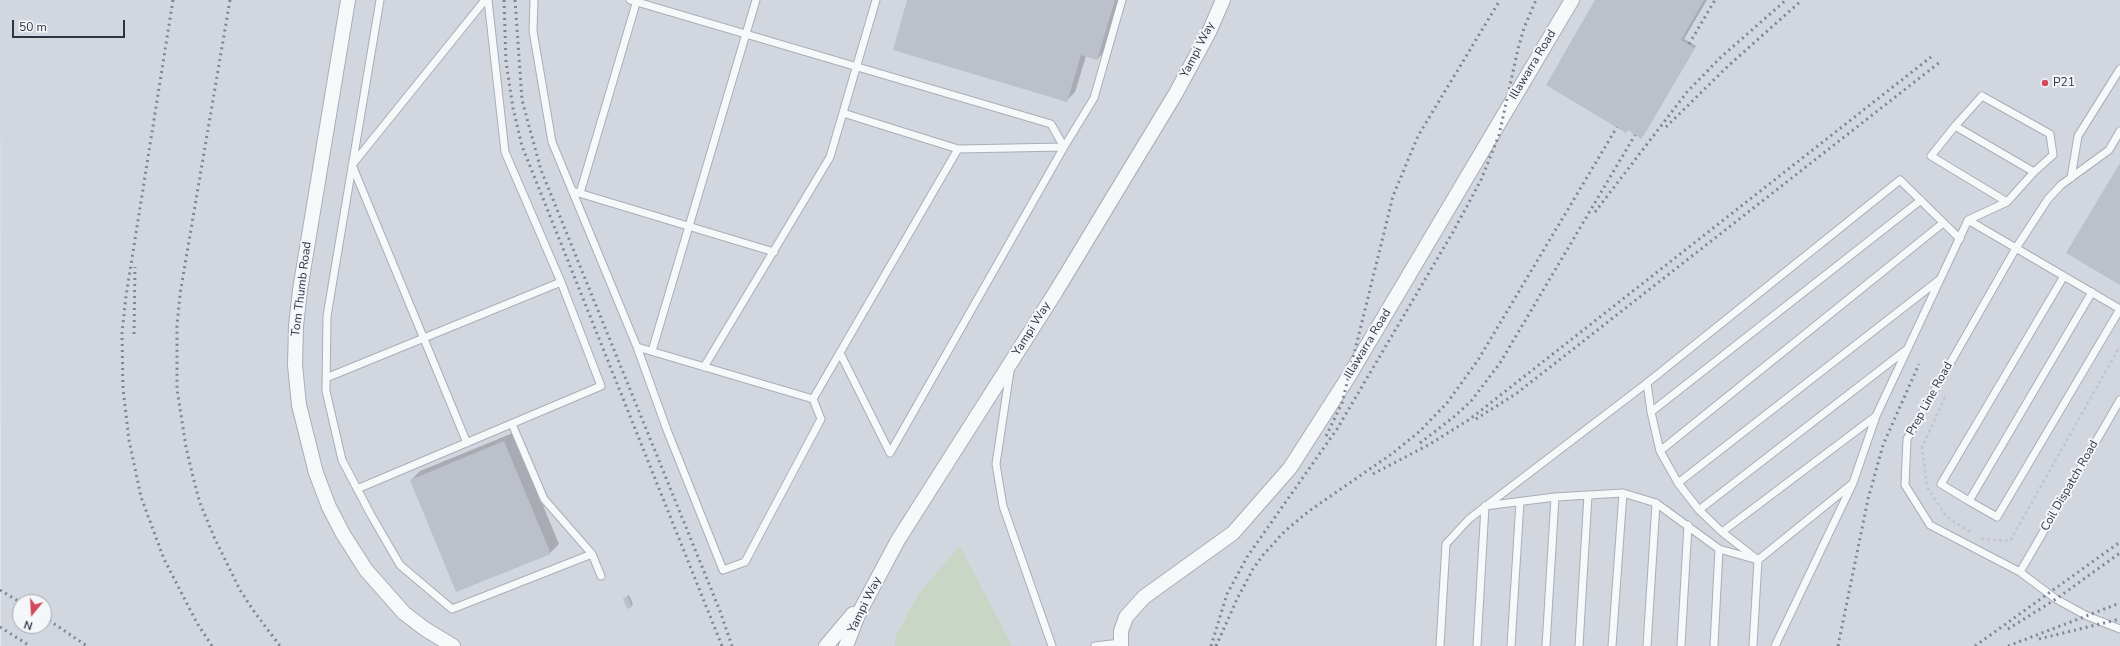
<!DOCTYPE html>
<html>
<head>
<meta charset="utf-8">
<style>
  body { margin:0 }
  #map { position:relative; width:2120px; height:646px; overflow:hidden; background:#e4e7ec; font-family:"Nunito Sans",sans-serif }
  canvas { display:block }
  .north { position:absolute; left:12px; top:594px; width:40px; height:40px; box-sizing:border-box; background:#f4f6f9; border:1px solid #a4a8b1; border-radius:50%; rotate:198deg; font-size:11px; font-weight:700; line-height:16px; text-align:center; color:#2b3445 }
  .north::after { content:''; display:block; margin:auto; width:14px; height:18px; background:#d1495b; clip-path:polygon(50% 0,100% 100%,50% 72%,0 100%) }
  .scale { position:absolute; left:12px; top:20px; width:113px; height:18px; box-sizing:border-box; border:2px solid #2b3445; border-top:0; padding-left:5px; font-size:12px; line-height:14px; white-space:nowrap; color:#2b3445; -webkit-text-stroke:3px #f4f6f9; paint-order:stroke }
</style>
</head>
<body>
<div id="map">
<canvas width="2120" height="646"></canvas>
<div class="north">N</div>
<div class="scale">50 m</div>
</div>
<script>
const context = document.querySelector('canvas').getContext('2d');
context.lineJoin = 'round';
function paint(path, color) {
  context.fillStyle = color;
  context.fill(path, 'evenodd');
}
function toPath(rows) {
  const path = new Path2D();
  for (const r of rows) {
    path.moveTo(r[0], r[1]);
    for (let i = 2; i < r.length; i += 2) path.lineTo(r[i], r[i + 1]);
  }
  return path;
}
function stroke(path, color, width, dash) {
  context.strokeStyle = color;
  context.lineWidth = width;
  context.lineCap = dash ? 'butt' : 'round';
  context.setLineDash(dash || []);
  context.stroke(path);
}
function write(font, color, halo, rows, align = 'center') {
  context.font = font + ' "Nunito Sans",sans-serif';
  context.lineWidth = 4;
  context.setLineDash([]);
  context.textBaseline = 'middle';
  context.strokeStyle = halo;
  context.fillStyle = color;
  for (const [text, x, y, turn = 0] of rows) {
    context.save();
    context.translate(x, y);
    context.rotate((+turn || 0) * Math.PI / 180);
    context.textAlign = isNaN(turn) ? turn : align;
    if (halo) context.strokeText(text, 0, 0);
    context.fillText(text, 0, 0);
    context.restore();
  }
}
const built = toPath([
  [0,0,2120,0,2120,646,1,646],
  [20,602,44,602,44,626,20,626]
]);
const green = toPath([
  [960,546,1012,646,895,646,895,638,919,593]
]);
const shadow = toPath([
  [909,0,1121,0,1106,50,1097,59,1086,56,1075,92,1066,101],
  [1597,0,1707,0,1684,39,1696,46,1643,136],
  [513,433,559,544,550,553,411,480,420,471],
  [629,595,633,604,631,606,624,599]
]);
const building = toPath([
  [907,0,1115,0,1097,60,1081,55,1067,102,893,50],
  [1595,0,1704,0,1681,40,1695,48,1641,139,1628,130,1626,133,1546,85],
  [2120,163,2120,285,2066,253],
  [504,441,551,554,456,592,410,480],
  [628,597,632,607,627,609,623,598]
]);
const path = toPath([
  [1945,397,1922,447,1927,487,1946,516,1970,532],
  [1981,539,2010,541,2120,346]
]);
const lane = toPath([
  [380,0,327,316,326,391,342,460,371,515,400,565,452,609,592,554],
  [534,0,533,31,552,142,637,347,667,430,723,570,745,562,821,419,813,399],
  [630,0,1051,124,1064,147],
  [1982,96,2050,134,2053,155,2034,172,1955,126,1982,96],
  [843,113,958,149,1064,147],
  [1955,126,1931,156,2007,202,2034,172],
  [2120,131,2109,150,2061,185,2048,199,2016,248,1907,439,1905,485,1930,525,2020,572,2056,599,2087,616,2120,629],
  [2071,178,2078,136,2120,69],
  [572,191,774,252],
  [580,193,637,0],
  [1968,220,2120,309],
  [2092,292,1969,501,1997,517,2120,309],
  [637,347,813,399],
  [652,351,756,0],
  [840,353,890,453,1064,147,1094,98,1122,0],
  [704,367,830,157,876,0],
  [1010,371,996,464,1003,506,1052,646],
  [326,378,561,282],
  [1647,383,1651,412],
  [813,399,958,149],
  [512,424,544,499,592,554,601,576],
  [467,443,352,165,485,0],
  [1660,451,1651,412,1921,200],
  [1678,483,1660,451,1943,223],
  [1852,484,1758,560,1722,532,1876,416],
  [357,489,601,386,561,282,505,152,488,0],
  [1969,501,1941,484,2064,276],
  [1699,510,1678,483,1939,280],
  [1722,532,1699,510,1906,350],
  [2020,572,2120,400],
  [1095,646,1120,643],
  [1440,646,1446,544,1469,519,1647,383,1900,180,1960,239],
  [1477,646,1485,506,1555,497,1623,493,1656,503,1719,549,1758,560,1753,646],
  [1511,646,1520,502],
  [1546,646,1555,497],
  [1579,646,1588,495],
  [1612,646,1623,493],
  [1647,646,1656,503],
  [1681,646,1688,525],
  [1714,646,1719,549],
  [1775,646,1853,483,1876,416,1968,220,2007,202]
]);
const street = toPath([
  [348,0,300,290,296,326,295,365,299,405,316,473,329,507,343,534,366,570,404,613,425,629,453,646],
  [826,646,853,614],
  [846,646,858,615,898,540,1055,293,1176,93,1209,32,1223,0],
  [1121,646,1121,631,1126,617,1144,597,1233,533,1290,468,1349,376,1572,0]
]);
const rail = toPath([
  [173,0,126,296,122,333,123,389,129,440,141,497,164,559,197,623,212,646],
  [230,0,180,294,177,326,177,389,186,447,193,477,200,503,214,537,240,590,253,610,280,646],
  [504,0,506,62,513,108,522,146,722,646],
  [515,0,522,100,541,170,720,611,732,646],
  [1689,44,1715,0],
  [1666,127,1727,67,1802,0],
  [1595,212,1687,92,1720,58,1786,0],
  [134,334,135,267],
  [1476,419,1517,393,1940,62],
  [1326,436,1342,403,1393,196,1418,136,1500,0],
  [1420,443,1455,416,1472,400,1500,363,1635,135],
  [1373,474,1430,444,1470,419,1931,57],
  [0,590,20,602],
  [44,617,87,646],
  [0,627,30,646],
  [2008,629,2056,599,2120,553],
  [2039,639,2120,619],
  [1211,646,1227,594,1247,557,1337,429,1453,232,1481,180,1499,135,1518,49,1524,28,1536,0],
  [1216,646,1238,597,1253,569,1263,555,1285,531,1309,511,1393,453,1420,431,1447,403,1478,360,1617,127],
  [1838,646,1868,499,1883,445,1919,364],
  [1975,646,2120,542],
  [2008,646,2120,603]
]);
const markers = [
  [2045,83,4,"#d1495b"]
];
const streetNames = [
  ["Yampi Way",1198,50,-63],
  ["Illawarra Road",1533,65,-59],
  ["Tom Thumb Road",302,289,-83],
  ["Yampi Way",1032,329,-58],
  ["Illawarra Road",1368,344,-59],
  ["Prep Line Road",1930,399,-61],
  ["Coil Dispatch Road",2070,486,-60],
  ["Yampi Way",865,605,-64]
];
const poiNames = [
  ["P21",2053,83]
];
paint(built, '#d2d6de');
paint(green, '#c9d6c5');
paint(shadow, '#0003');
paint(building, '#bbc0ca');
stroke(lane, '#a9aeb7', 9);
stroke(street, '#a9aeb7', 16);
stroke(path, '#c2c5cb', 2.5, [3, 3]);
stroke(lane, '#f7f8fa', 7);
stroke(street, '#f7f8fa', 14);
stroke(rail, '#7d8696', 3, [2, 4]);
for (const [x, y, r, color] of markers) {
  const dot = new Path2D();
  dot.arc(x, y, r, 0, 2 * Math.PI);
  context.fillStyle = color;
  context.fill(dot);
  stroke(dot, '#f4f6f9', 1.5);
}
write('12px', '#2b3445', '#f4f6f9', streetNames);
write('12px', '#2b3445', '#f4f6f9', poiNames, 'left');
</script>
</body>
</html>
